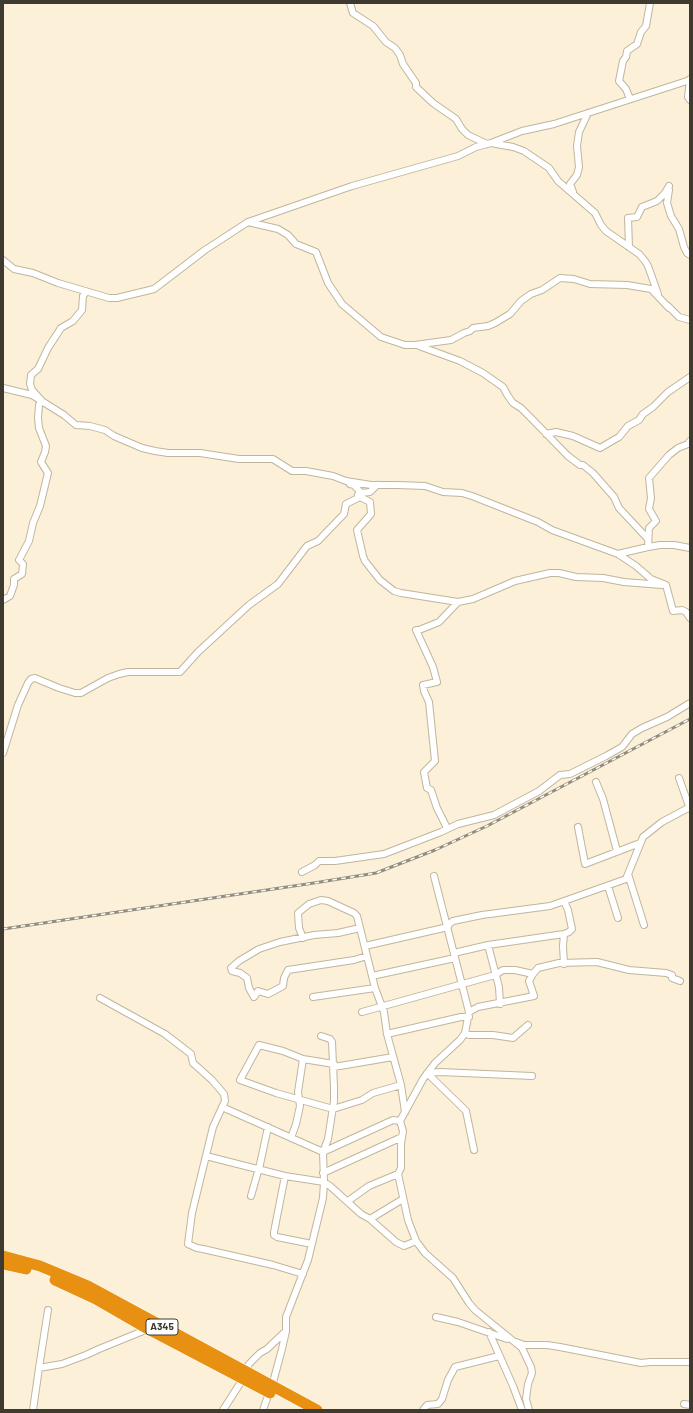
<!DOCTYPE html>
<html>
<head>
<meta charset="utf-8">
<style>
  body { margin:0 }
  #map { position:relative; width:693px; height:1413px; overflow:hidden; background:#fcf1d8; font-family:Barlow,sans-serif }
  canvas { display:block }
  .frame { position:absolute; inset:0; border:4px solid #3f3a30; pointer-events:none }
</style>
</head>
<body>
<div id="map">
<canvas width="693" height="1413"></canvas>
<div class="frame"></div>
</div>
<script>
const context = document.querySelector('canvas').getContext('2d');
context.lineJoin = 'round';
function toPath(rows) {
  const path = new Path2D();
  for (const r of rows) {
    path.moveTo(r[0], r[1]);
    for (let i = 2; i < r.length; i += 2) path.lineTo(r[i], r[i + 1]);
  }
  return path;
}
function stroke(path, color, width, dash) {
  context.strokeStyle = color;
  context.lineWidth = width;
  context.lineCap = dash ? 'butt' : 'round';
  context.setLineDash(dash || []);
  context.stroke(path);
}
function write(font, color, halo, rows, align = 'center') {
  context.font = font + ' Barlow,sans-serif';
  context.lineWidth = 4;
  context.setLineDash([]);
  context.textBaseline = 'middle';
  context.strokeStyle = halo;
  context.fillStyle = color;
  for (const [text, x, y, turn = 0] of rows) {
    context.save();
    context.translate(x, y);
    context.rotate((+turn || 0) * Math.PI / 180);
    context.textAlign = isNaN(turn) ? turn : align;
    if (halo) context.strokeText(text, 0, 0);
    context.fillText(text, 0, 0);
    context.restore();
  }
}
const street = toPath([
  [350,3,353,13,373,26,386,42,395,48,400,55,403,64,416,83,416,87,433,103,456,119,462,129,468,135,487,144],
  [690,79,688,97,690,100],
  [630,99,626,89,619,81,623,61,626,57,627,51,637,44,641,32,646,26,650,3],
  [491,143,513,147,524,151,549,168,558,181,595,213,601,225,606,231,639,254,645,261,648,266,658,294],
  [669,190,667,203,671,216,679,229,684,247,687,253,690,255],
  [573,192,570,184,577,175,579,167,577,146,579,132,588,113],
  [248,222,278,229,288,235,296,244,316,252,328,283,342,304,381,337,405,345,415,345,451,340,464,333,470,331,473,328,488,326,495,323,510,314,521,301,531,294,542,290,560,278,574,279,590,284,627,285,651,289,669,308],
  [629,247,628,218,637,217,642,207,657,201,665,193,669,186],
  [3,260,14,269,33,273,58,283,109,298,117,298,154,289,205,250,248,222,352,186,458,156,476,147,491,143,522,131,554,124,690,80],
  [668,306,679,317,690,320],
  [419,346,460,361,483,373,503,387,508,396,513,403,521,408,531,418,568,456,580,465,583,465,593,473,614,497,619,508,648,539],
  [3,388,32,395,64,415,76,425,90,426,105,430,114,436,142,448,155,451,168,453,200,453,239,459,273,459,292,471,306,471,333,476,346,481,371,485,397,485,425,486,443,492,462,493,472,496,538,522,552,530,618,554,636,566,651,579,666,585,673,611,682,610,686,612,690,618],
  [546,434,556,432,573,436,600,448,619,437,628,426,639,420,643,414,653,407,668,392,690,377],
  [350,484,354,485,361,493,360,497,370,502,371,514,357,530,363,556,365,561,380,580,394,591,401,593,458,602],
  [358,495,361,493,370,492,377,485],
  [648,547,649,528,656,521,649,509,651,498,649,478,669,455,678,448,688,444,690,441],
  [618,554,648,547,660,545,674,545,690,548],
  [3,600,10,596,14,585,14,579,22,574,23,564,19,560,29,541,33,523,40,506,47,477,48,473,41,462,45,452,46,446,39,428,38,418,39,405,42,401,32,390,30,384,31,375,38,369,48,348,61,328,73,321,82,310,83,296,86,292],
  [3,753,18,705,28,683,31,679,35,678,59,688,75,693,81,693,108,678,119,674,128,672,180,672,198,652,249,605,278,584,307,546,318,541,344,514,346,504,360,497],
  [679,778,690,809],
  [596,782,603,799,617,851],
  [578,827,585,864,640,843],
  [447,828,437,808,431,790,427,788,424,772,435,761,429,702,424,691,423,685,437,682,433,667,416,630,419,630,439,622,458,602,473,599,515,581,550,573,559,573,576,577,603,578,624,582,662,585],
  [302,872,315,865,319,861,335,861,384,854,441,832,458,824,494,815,539,791,560,775,570,774,606,756,622,747,632,734,642,728,667,717,690,703],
  [628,874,644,925],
  [434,876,469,1012,465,1033,460,1040,435,1063,423,1079,400,1121,403,1131,401,1144,401,1168,398,1174,408,1220,416,1241,425,1253,453,1278,469,1303,475,1310,522,1348,531,1367,532,1373,528,1384,526,1399,529,1410],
  [608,886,618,918],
  [360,928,338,933,314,935,280,942,259,949,239,961,231,968,232,971,240,973,247,978,249,988,254,997,258,991,268,994,283,986,284,978,288,970,354,960,367,956],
  [303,938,299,928,298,913,309,904,321,900,328,901,354,913,357,916,375,988,384,1012,387,1034,401,1085,405,1112],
  [488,945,499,987,500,1004],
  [365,946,448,927,449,924,453,921,482,915,550,906,626,879,643,837,662,822,690,807],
  [454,953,488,945,564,934],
  [564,964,563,946,564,934,569,932,572,929,568,910,564,901],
  [372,976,455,958],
  [313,997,375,988],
  [100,998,165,1034,191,1054,193,1063,212,1080,224,1094,225,1101,213,1127,192,1213,188,1244,197,1248,203,1249,273,1265,303,1274],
  [362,1012,495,975,503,970,515,970,533,974],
  [469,1012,478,1007,534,996,529,981,533,974,538,968,559,963,597,962,629,970,666,973,672,975,672,978,680,981],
  [465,1033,469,1035,493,1035,513,1038,528,1025],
  [387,1034,461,1017,469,1017],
  [303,1059,283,1051,259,1045,240,1080,276,1093,333,1109,362,1100,373,1093,401,1085],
  [334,1067,393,1057],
  [222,1107,323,1152,393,1120,400,1121],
  [291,1138,296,1124,300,1106,298,1092,303,1059,334,1064],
  [474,1150,466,1111,427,1073,440,1072,532,1076],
  [206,1156,285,1176,324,1182,330,1186,361,1214,370,1219,396,1242,404,1246,416,1241],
  [259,1169,268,1127],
  [323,1173,402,1137],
  [285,1176,274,1232,274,1235,277,1237,312,1244],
  [251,1196,259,1168],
  [348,1201,369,1186,398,1174],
  [370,1219,403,1199],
  [436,1317,458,1322,507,1339],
  [489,1332,513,1386,522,1410],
  [516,1342,524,1345,547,1345,560,1347,641,1363,650,1362,690,1362],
  [39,1368,48,1310],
  [245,1371,249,1364,260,1353,267,1349,286,1331],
  [272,1386,282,1349,286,1331,286,1317,308,1260,323,1198,324,1182,323,1152,328,1139,334,1101,334,1087,332,1042,330,1039,321,1036],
  [684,1404,690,1405],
  [33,1410,39,1368,62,1364,86,1355,99,1349,148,1329],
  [223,1410,243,1379],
  [263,1410,269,1393],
  [423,1410,427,1405,438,1404,442,1399,448,1380,455,1367,499,1356]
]);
const highway = toPath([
  [3,1256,40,1266,88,1286,317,1410],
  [3,1264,26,1269],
  [55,1280,96,1299,148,1329,270,1393]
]);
const rail = toPath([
  [3,929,314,883,376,873,435,850,487,826,690,719]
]);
const shields = [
  [162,1327,32]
];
const shieldNames = [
  ["A345",162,1327]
];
stroke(street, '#c0b59d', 8);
stroke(highway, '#fff', 12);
stroke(street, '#fff', 6);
stroke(highway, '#e89011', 11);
stroke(rail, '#948c7c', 3);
stroke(rail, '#fff', 1.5, [4.5]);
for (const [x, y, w] of shields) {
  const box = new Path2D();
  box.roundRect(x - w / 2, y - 8, w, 16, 3);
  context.fillStyle = '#fff';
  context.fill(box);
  stroke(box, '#3f3a30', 1);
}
write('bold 10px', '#3f3a30', null, shieldNames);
</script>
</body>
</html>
